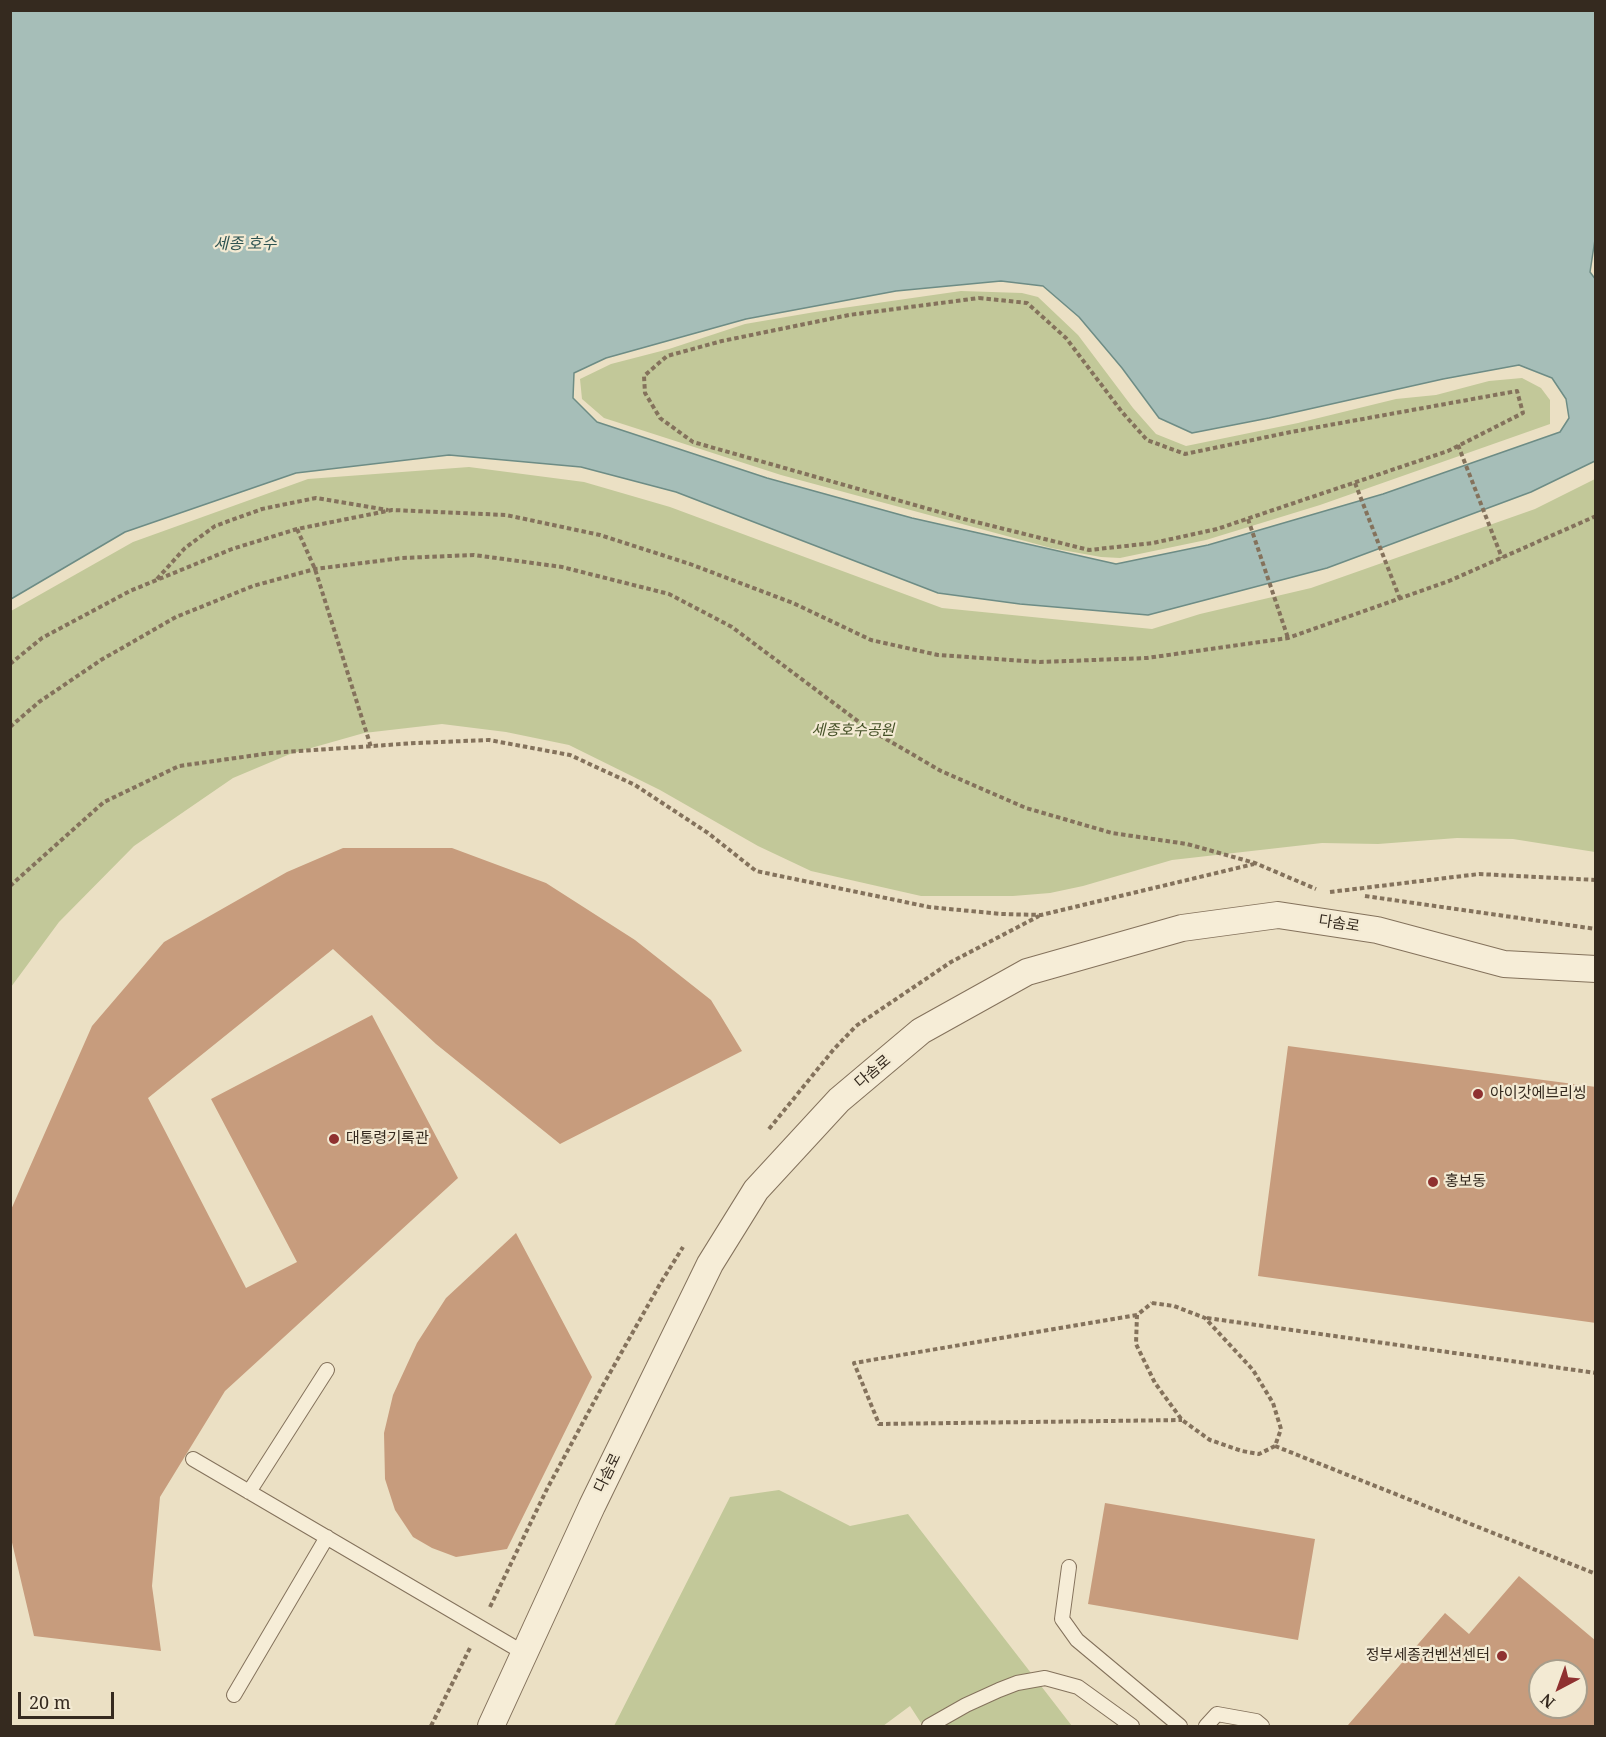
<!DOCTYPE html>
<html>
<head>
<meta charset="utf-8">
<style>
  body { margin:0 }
  #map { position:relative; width:1606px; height:1737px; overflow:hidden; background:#ebe0c4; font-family:"Noto Serif",serif }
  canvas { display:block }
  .frame { position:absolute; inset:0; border:12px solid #352a1f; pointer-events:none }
  .north { position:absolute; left:1528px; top:1659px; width:60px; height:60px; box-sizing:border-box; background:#f3ead3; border:2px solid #a79d8b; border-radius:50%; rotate:221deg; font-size:16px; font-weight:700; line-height:24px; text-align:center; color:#352a1f }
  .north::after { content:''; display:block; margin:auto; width:21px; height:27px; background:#8f3130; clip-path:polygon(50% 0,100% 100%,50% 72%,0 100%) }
  .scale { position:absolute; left:18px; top:1692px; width:96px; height:27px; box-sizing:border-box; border:3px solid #352a1f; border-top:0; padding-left:8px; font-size:18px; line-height:21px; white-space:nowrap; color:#352a1f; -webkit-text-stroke:4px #f3ead3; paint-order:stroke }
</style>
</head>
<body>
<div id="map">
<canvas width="1606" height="1737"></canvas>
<div class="frame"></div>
<div class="north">N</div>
<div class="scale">20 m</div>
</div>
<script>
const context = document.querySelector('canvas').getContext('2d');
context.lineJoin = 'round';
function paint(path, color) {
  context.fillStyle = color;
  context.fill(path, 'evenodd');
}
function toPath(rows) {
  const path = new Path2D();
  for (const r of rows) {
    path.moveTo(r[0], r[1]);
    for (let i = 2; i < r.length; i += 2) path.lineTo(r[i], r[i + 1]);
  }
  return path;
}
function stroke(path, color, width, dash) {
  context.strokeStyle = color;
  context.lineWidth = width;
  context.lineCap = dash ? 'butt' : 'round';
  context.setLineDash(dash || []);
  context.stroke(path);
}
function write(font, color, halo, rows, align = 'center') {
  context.font = font + ' "Noto Serif","Noto Sans KR",serif';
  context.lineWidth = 4.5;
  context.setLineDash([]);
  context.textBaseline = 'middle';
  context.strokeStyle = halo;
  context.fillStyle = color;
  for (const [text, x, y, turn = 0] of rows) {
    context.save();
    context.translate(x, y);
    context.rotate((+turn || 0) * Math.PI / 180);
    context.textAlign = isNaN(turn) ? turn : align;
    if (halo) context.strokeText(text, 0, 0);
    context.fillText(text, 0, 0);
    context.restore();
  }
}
const green = toPath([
  [961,291,1022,293,1038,297,1078,335,1133,408,1156,434,1186,446,1298,423,1396,399,1436,395,1489,381,1522,378,1541,388,1550,400,1550,424,1320,505,1206,540,1120,558,1101,557,1051,548,781,475,604,418,582,399,580,379,611,364,669,349,745,324,815,312],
  [469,467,584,482,670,507,942,608,1152,629,1200,614,1311,588,1535,509,1595,479,1595,852,1513,839,1457,838,1378,844,1322,843,1172,860,1083,886,1050,893,1013,896,921,896,811,871,758,846,660,790,569,745,506,732,442,724,364,733,290,754,233,778,134,846,59,922,11,987,11,611,133,542,308,479],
  [779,1490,850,1526,908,1514,1072,1726,923,1726,910,1706,883,1726,614,1726,730,1497]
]);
const water = toPath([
  [11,10,1595,11,1596,233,1590,272,1596,280,1595,461,1531,492,1327,568,1148,615,1020,604,938,593,676,492,581,467,449,455,296,473,125,532,11,599,11,10],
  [1001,281,1043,286,1079,317,1122,368,1159,418,1192,433,1269,418,1443,379,1519,365,1552,378,1566,399,1569,418,1560,432,1383,494,1208,545,1116,564,912,518,767,478,597,422,573,398,574,373,606,358,746,319,896,291,1001,281]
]);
const building = toPath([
  [343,848,452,848,546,883,635,940,711,1000,742,1051,560,1144,436,1044,333,949,148,1098,246,1288,297,1262,211,1099,372,1015,458,1178,225,1391,160,1497,152,1586,161,1651,34,1636,10,1534,10,1212,92,1026,164,942,287,872],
  [1288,1046,1596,1087,1596,1323,1258,1276],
  [516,1233,592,1377,507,1549,456,1557,432,1548,413,1537,395,1510,385,1479,384,1433,393,1395,417,1343,446,1298],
  [1105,1503,1315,1539,1298,1640,1088,1604],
  [1519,1576,1596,1641,1596,1726,1348,1725,1445,1613,1469,1634],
  [1540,1671,1576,1671,1576,1707,1540,1707]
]);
const path = toPath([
  [979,298,1027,303,1066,338,1122,412,1147,440,1185,454,1291,432,1517,391,1523,413,1448,451,1217,529,1153,543,1089,550,964,519,693,442,660,418,645,393,644,376,667,356,722,341,849,315,979,298],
  [1458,445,1502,558],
  [1355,483,1400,599],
  [1248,519,1288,638],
  [297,529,315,569,371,747],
  [157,579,185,548,215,526,262,509,316,498,388,510],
  [10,664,42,638,130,591,232,549,297,529,392,510,506,515,600,535,690,564,793,603,871,640,938,655,1040,662,1147,658,1288,638,1449,581,1596,516],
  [10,727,39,702,101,660,176,617,253,586,315,569,402,558,474,555,562,567,669,594,732,627,867,728,941,771,1026,808,1112,833,1187,844,1255,863,1316,889],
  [10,886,104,802,179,766,271,753,416,743,489,740,570,755,635,785,708,833,756,871,929,907,1001,914,1041,915,1254,864],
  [1330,892,1479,874,1596,880],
  [1365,896,1596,929],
  [769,1129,834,1049,856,1026,951,962,1039,916],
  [1152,1303,1174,1306,1205,1318,1253,1370,1273,1403,1281,1429,1275,1446,1259,1454,1242,1451,1210,1440,1182,1420,1155,1383,1136,1344,1137,1315,1152,1303],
  [1137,1315,854,1363,879,1424,1182,1420],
  [1207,1318,1596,1373],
  [1275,1446,1596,1574],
  [490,1607,547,1489,602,1387,660,1284,683,1247],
  [431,1726,471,1646]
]);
const service = toPath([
  [193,1459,524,1653],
  [249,1492,327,1370],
  [1069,1567,1062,1619,1077,1640,1180,1726],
  [234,1695,327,1537],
  [929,1726,966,1705,999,1690,1017,1683,1045,1678,1078,1687,1132,1726],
  [1206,1726,1217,1714,1256,1721,1262,1726]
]);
const minor = toPath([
  [491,1726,592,1506,710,1264,756,1190,839,1100,921,1031,1027,972,1182,928,1278,915,1377,930,1504,964,1596,969]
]);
const markers = [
  [1478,1094,6,"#8f3130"],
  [334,1139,6,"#8f3130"],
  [1433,1182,6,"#8f3130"],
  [1502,1656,6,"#8f3130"]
];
const parkNames = [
  ["세종호수공원",853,731]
];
const streetNames = [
  ["다솜로",1339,924,9],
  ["다솜로",873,1072,-40],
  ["다솜로",608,1473,-64]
];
const poiNames = [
  ["아이갓에브리씽",1490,1094],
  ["대통령기록관",346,1139],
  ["홍보동",1445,1182],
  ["정부세종컨벤션센터",1490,1656,"right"]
];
const waterNames = [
  ["세종 호수",245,244]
];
paint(green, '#c2c899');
paint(water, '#a6beb8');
stroke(water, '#6d8c85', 1.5);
paint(building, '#c79c7d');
stroke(service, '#84725c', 16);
stroke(minor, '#84725c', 28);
stroke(path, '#84725c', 4, [4.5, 3]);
stroke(service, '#f6edd7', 14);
stroke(minor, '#f6edd7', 26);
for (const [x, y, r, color] of markers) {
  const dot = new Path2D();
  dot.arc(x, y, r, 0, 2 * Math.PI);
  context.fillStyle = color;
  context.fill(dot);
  stroke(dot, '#f3ead3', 2);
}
write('italic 15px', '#455127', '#f3ead3', parkNames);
write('15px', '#352a1f', '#f3ead3', streetNames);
write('15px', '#352a1f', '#f3ead3', poiNames, 'left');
write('italic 16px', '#2f5452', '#f3ead3', waterNames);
</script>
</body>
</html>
